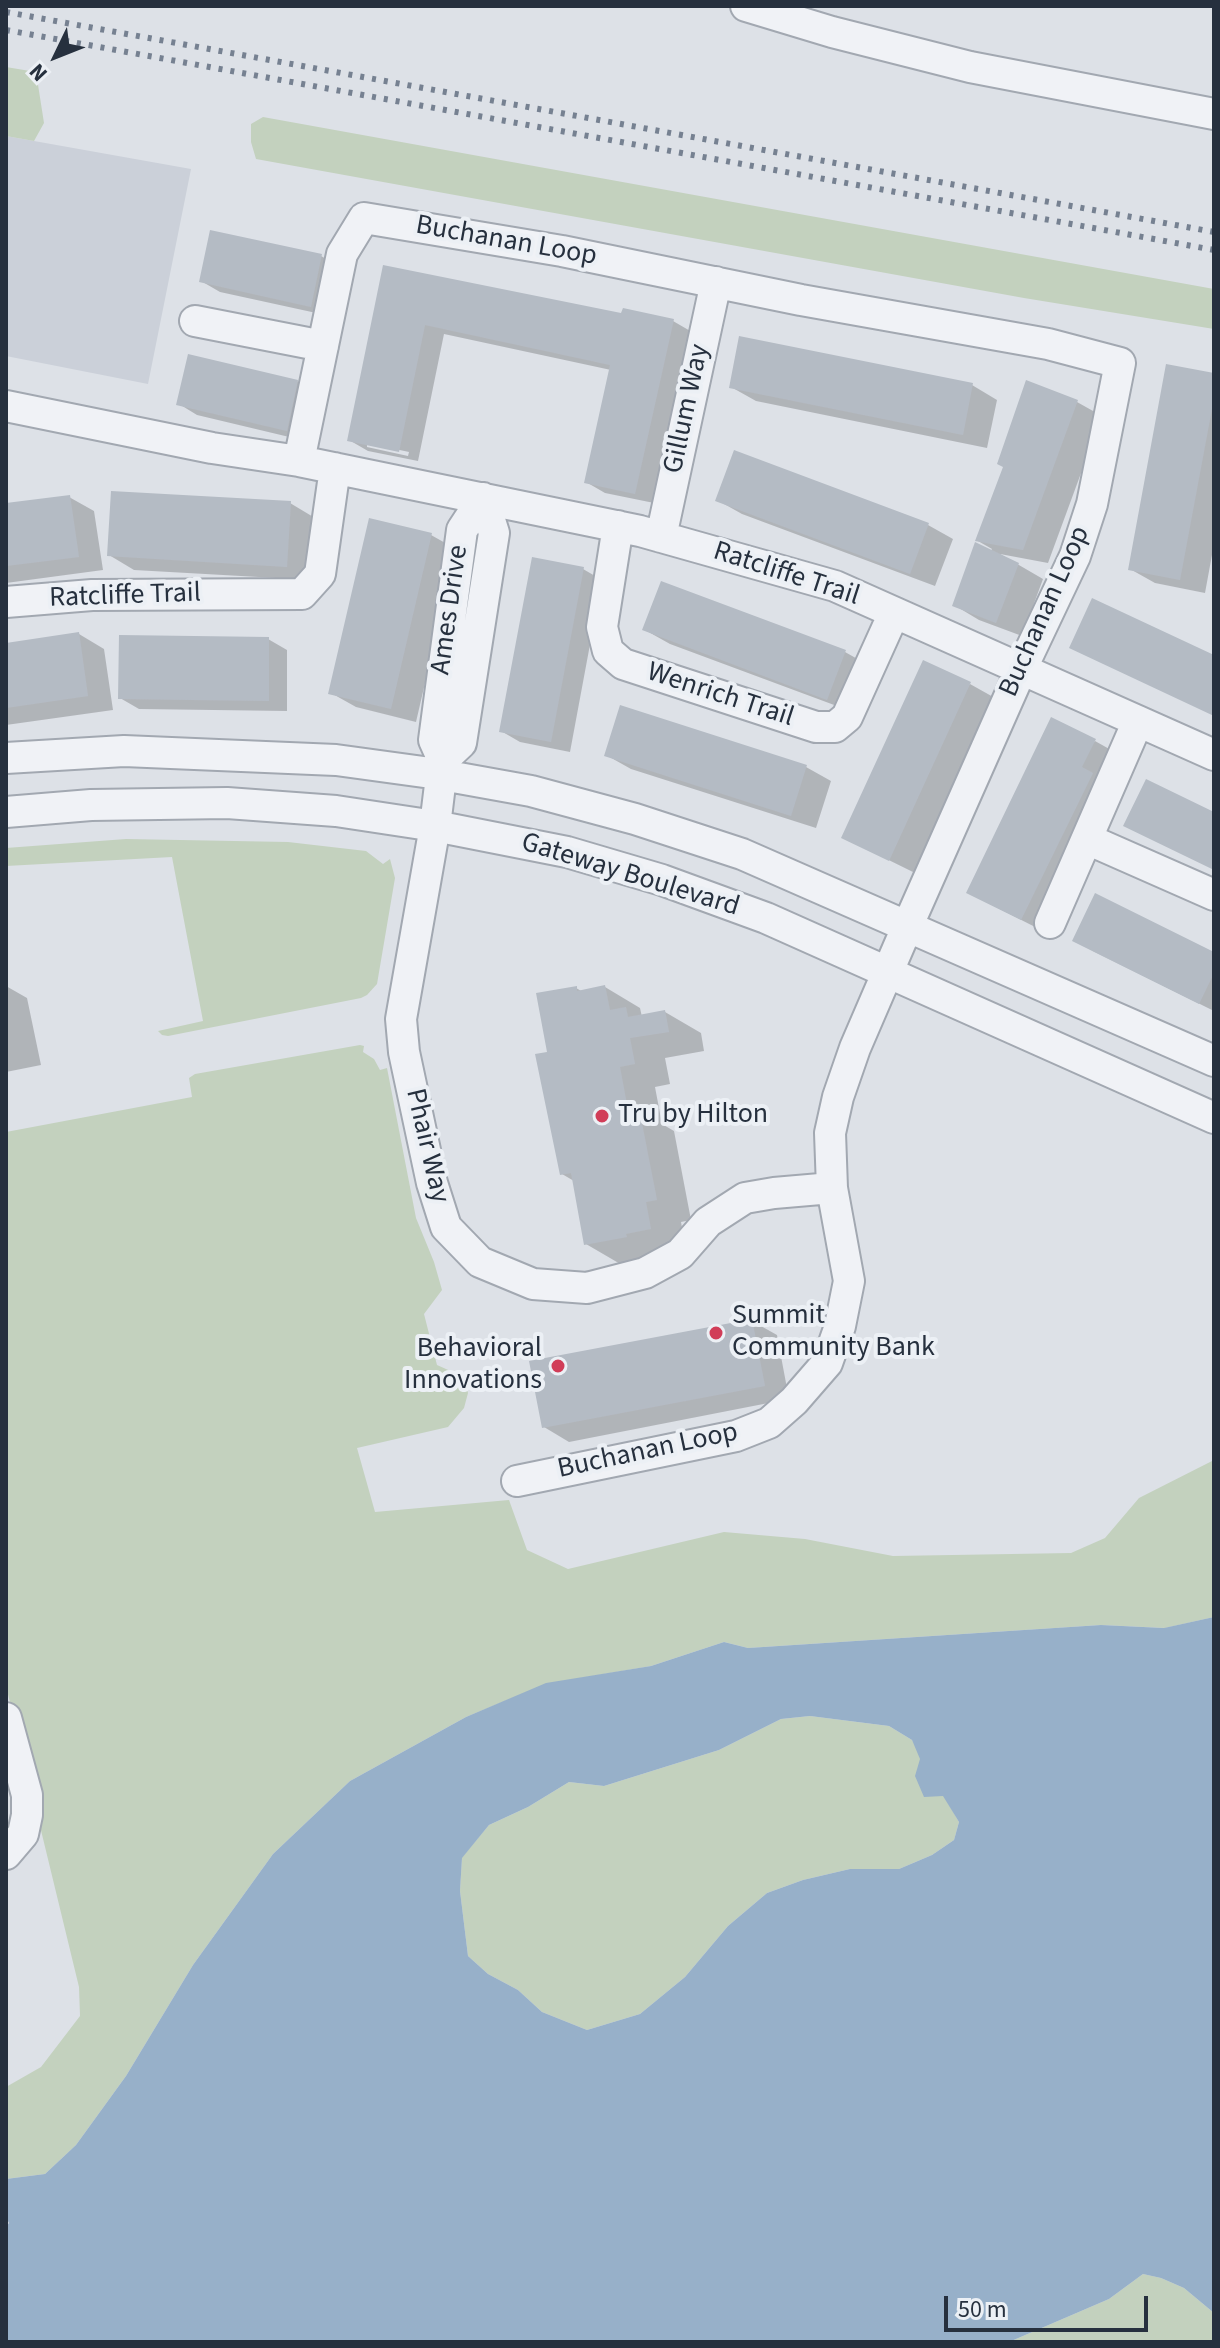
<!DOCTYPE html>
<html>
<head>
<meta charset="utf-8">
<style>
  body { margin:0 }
  #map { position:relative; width:1220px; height:2348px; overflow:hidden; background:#dde1e7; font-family:"Source Sans 3",sans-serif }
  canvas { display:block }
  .frame { position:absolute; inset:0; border:8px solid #26303e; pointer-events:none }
  .north { position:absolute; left:16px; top:16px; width:80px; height:80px; -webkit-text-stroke:6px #ecf0f5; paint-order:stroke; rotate:227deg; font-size:22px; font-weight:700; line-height:32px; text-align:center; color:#26303e }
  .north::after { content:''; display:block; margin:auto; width:28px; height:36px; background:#26303e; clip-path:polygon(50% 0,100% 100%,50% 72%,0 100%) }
  .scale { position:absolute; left:944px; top:2296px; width:204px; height:36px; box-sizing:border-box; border:4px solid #26303e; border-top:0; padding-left:10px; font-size:24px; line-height:28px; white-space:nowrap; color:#26303e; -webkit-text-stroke:6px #ecf0f5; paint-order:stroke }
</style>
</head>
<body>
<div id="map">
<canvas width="1220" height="2348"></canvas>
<div class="frame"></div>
<div class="north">N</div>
<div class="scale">50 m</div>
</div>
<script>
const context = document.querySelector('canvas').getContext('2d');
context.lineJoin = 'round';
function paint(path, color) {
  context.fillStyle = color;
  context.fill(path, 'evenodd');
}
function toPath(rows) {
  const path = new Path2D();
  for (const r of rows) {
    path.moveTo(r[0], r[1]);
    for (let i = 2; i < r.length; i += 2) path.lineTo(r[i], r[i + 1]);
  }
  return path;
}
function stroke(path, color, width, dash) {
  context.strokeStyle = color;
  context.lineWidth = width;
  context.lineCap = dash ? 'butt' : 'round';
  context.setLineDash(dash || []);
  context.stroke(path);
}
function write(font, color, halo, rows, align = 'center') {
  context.font = font + ' "Source Sans 3",sans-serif';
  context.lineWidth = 8;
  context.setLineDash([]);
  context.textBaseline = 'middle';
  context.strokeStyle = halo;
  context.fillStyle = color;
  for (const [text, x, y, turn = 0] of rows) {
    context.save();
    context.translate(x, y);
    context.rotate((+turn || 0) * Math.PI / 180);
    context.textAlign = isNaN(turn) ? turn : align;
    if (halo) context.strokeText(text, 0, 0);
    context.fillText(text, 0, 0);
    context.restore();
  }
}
const built = toPath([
  [6,136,191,169,148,384,6,356]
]);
const green = toPath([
  [6,67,36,72,44,123,34,141,6,136],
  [263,117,1214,289,1214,329,1024,298,256,159,251,142,251,124],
  [126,839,288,842,366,851,383,864,390,859,395,878,377,984,367,995,361,998,168,1036,162,1035,158,1031,203,1021,172,857,6,866,6,848],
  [360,1045,364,1046,363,1052,374,1059,380,1070,387,1068,416,1218,434,1262,442,1290,424,1314,437,1365,464,1377,468,1393,464,1408,448,1427,357,1448,375,1512,509,1500,527,1550,568,1569,724,1532,805,1539,893,1556,1071,1553,1105,1538,1139,1498,1214,1460,1214,1617,1165,1628,1101,1625,748,1648,724,1642,651,1666,546,1684,466,1717,350,1781,273,1854,193,1965,126,2076,76,2145,45,2174,6,2179,6,2087,41,2067,80,2016,79,1987,6,1686,6,1132,192,1097,189,1078,195,1074],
  [810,1716,889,1726,912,1740,959,1822,954,1840,932,1855,899,1869,850,1869,803,1880,767,1893,728,1926,685,1977,640,2014,587,2030,542,2012,518,1990,488,1974,468,1956,460,1891,462,1857,489,1825,528,1807,569,1782,604,1786,719,1750,781,1719],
  [1143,2274,1161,2278,1184,2288,1214,2313,1214,2342,1009,2342,1109,2299]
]);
const water = toPath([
  [1214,1617,1214,2313,1184,2288,1161,2278,1143,2274,1109,2299,1009,2342,6,2342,6,2227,9,2223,6,2217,6,2179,45,2174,76,2145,126,2076,193,1965,273,1854,350,1781,466,1717,546,1683,651,1666,724,1642,748,1648,1101,1625,1164,1628],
  [810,1716,889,1726,912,1740,920,1759,915,1776,924,1797,943,1796,959,1822,954,1840,932,1855,899,1869,850,1869,803,1880,767,1893,728,1926,685,1977,640,2014,587,2030,542,2012,518,1990,488,1974,468,1956,460,1891,462,1858,489,1825,528,1807,569,1782,604,1786,719,1750,781,1719]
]);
const shadow = toPath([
  [321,256,340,267,330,316,220,292,201,281],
  [384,267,623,315,673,321,692,332,654,503,605,493,586,482,611,370,444,334,418,461,368,451,349,440],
  [367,443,409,452,408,456,367,447],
  [1214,375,1214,544,1205,593,1155,583,1130,569],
  [297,381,316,392,306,441,197,415,179,404],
  [972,385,997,400,987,448,756,401,731,387],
  [1077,402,1102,416,1048,563,1000,554,1043,579,1022,636,979,620,954,605,992,549,978,541],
  [69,497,94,511,103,570,6,583,6,505],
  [717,500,928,525,953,539,935,586,742,514],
  [290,503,315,518,312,580,134,570,109,555],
  [431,535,456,549,416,722,356,707,331,693],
  [583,569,602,580,570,752,520,742,501,731],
  [645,630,845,652,870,666,853,712,670,644],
  [79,634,104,649,113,710,6,725,6,645],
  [268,639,287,650,287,711,139,709,120,698],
  [970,684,995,698,915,873,844,838],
  [1095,741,1120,755,1047,933,968,893],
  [606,755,806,767,831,781,816,828,631,769],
  [1093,951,1214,954,1214,1011],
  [6,986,27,998,41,1065,6,1072],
  [605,987,640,1008,642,1017,665,1012,701,1033,704,1051,665,1058,670,1084,655,1087,662,1124,674,1131,691,1220,681,1222,686,1249,622,1265,586,1244,574,1181,562,1174,549,1053,576,988,583,992],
  [752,1321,777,1335,789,1399,569,1442,544,1427]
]);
const building = toPath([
  [210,230,322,254,311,307,199,282],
  [383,265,621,313,623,308,674,319,635,494,584,483,610,365,425,325,399,452,347,441],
  [739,336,973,383,963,435,729,388],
  [188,354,298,380,287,431,176,405],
  [1166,364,1214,373,1214,398,1180,580,1128,570],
  [1026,380,1078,400,1023,550,975,541,1003,467,997,464],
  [734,450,929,523,910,574,715,501],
  [111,491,291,501,287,567,107,556],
  [70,495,79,557,6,566,6,503],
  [369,518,432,533,391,709,328,694],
  [975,542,1019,563,996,623,952,606],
  [532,557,584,567,551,742,499,732],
  [661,581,846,650,827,700,642,630],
  [1092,598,1214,655,1214,716,1069,648],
  [79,632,88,696,6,708,6,643],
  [119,635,269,637,269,701,118,699],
  [923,660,971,682,889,861,841,838],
  [620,705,807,765,791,816,604,756],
  [1051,717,1096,739,1082,767,1093,773,1021,920,966,893],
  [1146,779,1214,812,1214,870,1123,826],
  [1095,893,1214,952,1214,973,1199,1004,1072,941],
  [605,985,610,1010,626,1007,628,1017,665,1010,669,1032,630,1038,635,1064,620,1067,628,1110,639,1108,657,1200,646,1202,651,1229,626,1234,627,1237,584,1245,571,1173,560,1175,535,1054,547,1052,536,993,577,986,577,991],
  [752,1319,765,1386,542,1428,529,1361]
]);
const minor = toPath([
  [746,6,832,32,970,67,1214,114],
  [195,321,323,346],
  [6,406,212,448,299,461,640,531,835,586,1214,755],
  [299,461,342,254,364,218,562,251,801,300,1048,344,1120,363,1092,504,1075,556,1021,670,908,925,855,1048,838,1097,830,1133,832,1188,849,1281,840,1326,827,1363,794,1401,769,1423,736,1436,517,1481],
  [483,498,494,533,461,743,443,760,434,740,462,530,483,498],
  [618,526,602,627,608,651,623,664,816,727,835,727,847,717,894,613],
  [661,537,716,282],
  [6,602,92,595,302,594,320,574,335,468],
  [6,758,124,751,336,760,431,773,531,791,635,819,742,854,1214,1061],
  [443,760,435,826,401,1019,404,1052,432,1183,446,1227,480,1262,533,1284,587,1288,645,1273,680,1254,708,1222,745,1198,774,1193,832,1188],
  [6,812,91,805,227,803,336,811,435,826,567,852,662,880,766,918,1214,1118],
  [1087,839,1214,895],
  [1050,923,1138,721],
  [6,1718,27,1795,27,1815,23,1834,6,1854]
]);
const rail = toPath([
  [6,12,1214,232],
  [6,30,1214,250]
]);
const markers = [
  [602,1116,8,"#d13d58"],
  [716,1333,8,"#d13d58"],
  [558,1366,8,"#d13d58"]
];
const streetNames = [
  ["Buchanan Loop",506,242,10],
  ["Gillum Way",688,409,-78],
  ["Ratcliffe Trail",786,575,18],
  ["Ratcliffe Trail",125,597,-2],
  ["Ames Drive",451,610,-82],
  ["Buchanan Loop",1046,612,-66],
  ["Wenrich Trail",720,696,18],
  ["Gateway Boulevard",630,876,17],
  ["Phair Way",426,1146,77],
  ["Buchanan Loop",648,1452,-12]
];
const poiNames = [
  ["Tru by Hilton",618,1116],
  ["Summit",732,1317],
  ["Community Bank",732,1349],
  ["Behavioral",542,1350,"right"],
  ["Innovations",542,1382,"right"]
];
paint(built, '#cbd0d9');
paint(green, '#c3d1be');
paint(water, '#97b0c9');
paint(shadow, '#0003');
paint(building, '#b4bbc4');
stroke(minor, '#a2a8b1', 34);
stroke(minor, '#f0f2f6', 30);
stroke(rail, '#768191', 6, [4, 8]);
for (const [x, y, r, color] of markers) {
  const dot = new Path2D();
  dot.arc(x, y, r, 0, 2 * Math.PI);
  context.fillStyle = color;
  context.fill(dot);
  stroke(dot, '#ecf0f5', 3);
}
write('28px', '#26303e', '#ecf0f5', streetNames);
write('28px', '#26303e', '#ecf0f5', poiNames, 'left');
</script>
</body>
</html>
